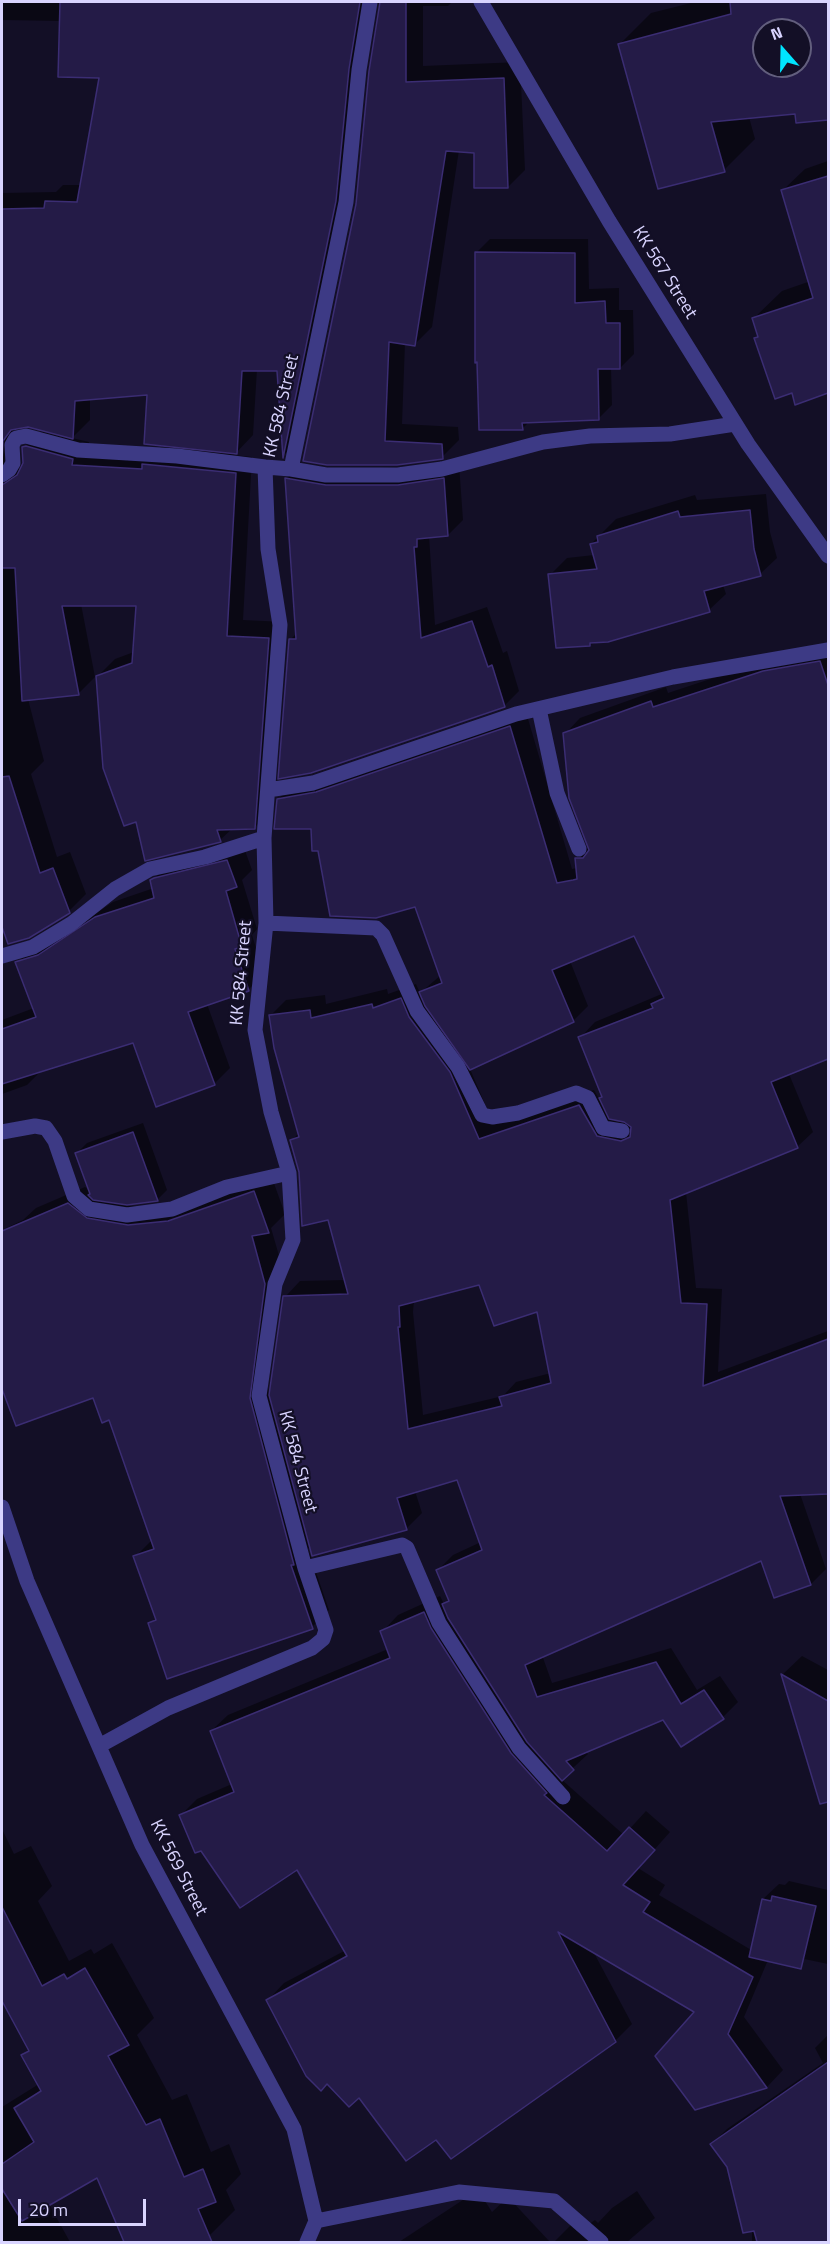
<!DOCTYPE html>
<html>
<head>
<meta charset="utf-8">
<style>
  body { margin:0 }
  #map { position:relative; width:830px; height:2244px; overflow:hidden; background:#130f26; font-family:"Titillium Web",sans-serif }
  canvas { display:block }
  .frame { position:absolute; inset:0; border:3px solid #d9d4ff; pointer-events:none }
  .north { position:absolute; left:752px; top:18px; width:60px; height:60px; box-sizing:border-box; background:#130f26; border:2px solid #625e7d; border-radius:50%; rotate:340deg; font-size:16px; font-weight:700; line-height:24px; text-align:center; color:#d9d4ff }
  .north::after { content:''; display:block; margin:auto; width:21px; height:27px; background:#00e5ff; clip-path:polygon(50% 0,100% 100%,50% 72%,0 100%) }
  .scale { position:absolute; left:18px; top:2199px; width:128px; height:27px; box-sizing:border-box; border:3px solid #d9d4ff; border-top:0; padding-left:8px; font-size:18px; line-height:21px; white-space:nowrap; color:#d9d4ff; -webkit-text-stroke:4px #130f26; paint-order:stroke }
</style>
</head>
<body>
<div id="map">
<canvas width="830" height="2244"></canvas>
<div class="frame"></div>
<div class="north">N</div>
<div class="scale">20 m</div>
</div>
<script>
const context = document.querySelector('canvas').getContext('2d');
context.lineJoin = 'round';
function paint(path, color) {
  context.fillStyle = color;
  context.fill(path, 'evenodd');
}
function toPath(rows) {
  const path = new Path2D();
  for (const r of rows) {
    path.moveTo(r[0], r[1]);
    for (let i = 2; i < r.length; i += 2) path.lineTo(r[i], r[i + 1]);
  }
  return path;
}
function stroke(path, color, width, dash) {
  context.strokeStyle = color;
  context.lineWidth = width;
  context.lineCap = dash ? 'butt' : 'round';
  context.setLineDash(dash || []);
  context.stroke(path);
}
function write(font, color, halo, rows, align = 'center') {
  context.font = font + ' "Titillium Web",sans-serif';
  context.lineWidth = 4.5;
  context.setLineDash([]);
  context.textBaseline = 'middle';
  context.strokeStyle = halo;
  context.fillStyle = color;
  for (const [text, x, y, turn = 0] of rows) {
    context.save();
    context.translate(x, y);
    context.rotate((+turn || 0) * Math.PI / 180);
    context.textAlign = isNaN(turn) ? turn : align;
    if (halo) context.strokeText(text, 0, 0);
    context.fillText(text, 0, 0);
    context.restore();
  }
}
const shadow = toPath([
  [2,2,374,2,300,439,285,454,279,369,257,369,253,435,234,455,252,457,243,620,285,622,271,811,254,828,233,828,220,840,98,676,115,659,134,652,137,604,81,604,95,677,78,694,28,699,44,761,31,774,57,857,70,852,86,894,69,911,9,942,2,922,2,193,56,192,63,185,82,185,101,77,61,21,2,20],
  [149,393,163,445,155,453,89,449,89,442,72,438,90,420,90,398],
  [28,425,43,429,23,448,24,463,20,469,11,464,19,442,20,427],
  [380,2,452,2,448,6,423,6,423,66,520,62,525,170,508,187,476,152,459,150,432,327,415,344,405,343,402,424,458,427,459,440,442,457,327,464],
  [695,2,828,2,828,118,797,122,796,112,749,117,755,139,724,170,620,44,651,13],
  [764,30,800,30,800,66,764,66],
  [828,161,828,268,808,274,782,191,805,169],
  [490,239,588,239,589,289,619,288,619,310,633,310,634,354,620,368,611,368,612,405,598,419,530,421,522,429,476,253],
  [828,275,828,392,796,403,793,391,756,339,760,335,754,318,782,291],
  [301,464,342,470,459,464,463,520,448,535,429,536,435,625,487,607,503,653,507,651,519,691,504,706,290,640,297,633,286,479],
  [766,494,770,532,777,558,760,574,723,585,726,594,709,610,589,645,550,575,567,558,594,555,591,544,616,519,695,495,697,500],
  [828,648,828,1058,789,1074,813,1132,797,1147,686,1192,696,1288,722,1289,718,1372,828,1331,828,1312,828,1441,787,1456,826,1569,811,1584,762,1558,542,1655,552,1683,671,1648,697,1690,720,1676,738,1702,723,1717,663,1718,585,1751,588,1754,561,1779,624,1835,646,1811,670,1832,638,1868,665,1885,659,1895,768,1960,744,2017,783,2070,767,2087,696,2108,696,2012,593,1951,632,2024,615,2041,437,2138,359,2095,268,2000,284,1983,346,1950,298,1868,181,1815,197,1799,232,1784,211,1731,228,1715,388,1649,382,1632,398,1615,440,1596,444,1604,450,1598,438,1570,453,1555,481,1542,458,1478,415,1491,422,1513,406,1529,311,1546,308,1549,329,1610,312,1627,150,1623,157,1617,135,1557,152,1540,110,1418,94,1396,16,1424,2,1385,2,1230,23,1220,36,1208,85,1187,90,1191,77,1153,87,1143,143,1123,167,1190,157,1200,124,1205,146,1208,271,1175,285,1214,271,1228,282,1266,266,1380,270,1397,285,1297,300,1281,345,1280,329,1218,300,1172,291,1141,299,1133,271,1015,286,1000,325,995,326,1004,387,989,388,994,416,984,420,993,441,975,416,905,320,849,312,827,278,799,294,784,526,712,572,869,577,868,576,858,589,846,565,734,580,718,666,687,668,693,780,656],
  [635,934,664,993,595,1022,580,1038,603,1096,599,1099,594,1090,494,1125,470,1069,573,1021,588,1006,570,961],
  [614,1118,625,1120,630,1124,614,1121],
  [480,1283,538,1311,551,1373,516,1382,503,1396,423,1415,413,1312,414,1300],
  [243,845,252,870,242,880,257,929,252,935,264,974,248,990,207,1004,230,1068,214,1084,134,1041,42,1070,27,1085,2,1094,2,1020,34,1008,17,963,33,947,56,940,113,902,154,888,152,881,168,865],
  [802,1656,828,1670,828,1751,811,1769,782,1675],
  [2,1829,14,1854,31,1846,52,1886,38,1901,69,1961,91,1949,94,1954,112,1943,154,2018,137,2035,172,2100,187,2094,211,2152,229,2144,241,2174,226,2190,235,2210,209,2236,193,2242,125,2242,97,2176,49,2204,70,2242,2,2242,2,2107,39,2084,23,2055,29,2049,2,1998],
  [789,1881,828,1890,828,1964,752,1948,763,1899,779,1884,785,1885],
  [828,2035,828,2089,768,2142,828,2123,828,2242,752,2242,752,2229,729,2167,712,2144,727,2129,823,2063,815,2048],
  [478,2190,492,2212,508,2197,550,2242,399,2242],
  [637,2191,655,2218,627,2242,554,2242,575,2221,582,2229,595,2220,598,2223,612,2208]
]);
const building = toPath([
  [60,2,360,2,349,69,336,201,283,458,277,371,242,371,237,454,144,444,147,395,75,401,73,439,28,427,11,430,3,441,2,463,2,209,44,208,45,201,77,202,99,78,58,77,60,2],
  [380,2,406,2,406,82,504,78,508,188,474,188,474,153,446,151,415,346,389,342,385,441,442,444,443,459,397,465,327,465,303,461,356,204,369,71,380,2],
  [730,2,828,2,828,120,796,123,795,114,711,122,725,172,658,189,618,44,731,14,730,2],
  [764,30,800,30,800,66,764,66,764,30],
  [828,176,828,393,795,405,792,393,775,399,754,338,758,337,752,318,813,298,781,190,828,176],
  [475,252,575,253,575,303,605,301,606,323,620,323,620,369,598,369,599,420,522,423,523,430,479,430,477,362,475,363,475,252],
  [26,446,73,459,72,465,142,469,142,464,236,473,227,636,269,638,255,829,217,830,221,842,145,861,136,822,124,826,103,768,96,676,132,663,136,606,62,606,79,695,22,701,15,568,2,568,2,485,17,475,23,463,22,447,26,446],
  [285,478,326,485,398,485,444,478,448,536,417,539,417,547,414,547,421,638,472,621,488,667,492,665,505,707,311,773,278,779,289,639,296,639,285,478],
  [750,510,754,549,761,576,704,591,710,612,608,642,590,643,590,646,556,648,548,574,597,569,590,544,598,542,597,536,678,511,680,517,750,510],
  [820,661,828,685,828,1059,771,1082,798,1148,670,1200,681,1303,707,1304,703,1386,828,1339,828,1494,780,1496,811,1585,774,1598,761,1561,525,1665,537,1697,656,1662,681,1704,704,1690,724,1719,681,1747,663,1720,566,1761,574,1770,562,1781,527,1742,448,1618,442,1604,449,1601,436,1570,482,1550,457,1480,397,1498,407,1530,312,1556,269,1395,283,1296,348,1294,328,1220,302,1226,299,1172,290,1140,299,1137,274,1048,269,1015,310,1010,311,1018,372,1004,373,1008,401,998,409,1017,450,1072,479,1139,579,1105,597,1136,621,1141,630,1137,631,1127,624,1122,609,1119,599,1098,602,1097,578,1037,653,1008,651,1004,664,998,634,936,552,970,574,1022,470,1070,425,1006,419,992,442,983,415,907,376,918,330,916,318,851,312,851,311,829,274,829,277,799,316,792,510,726,557,883,573,880,577,879,575,858,583,858,589,850,569,798,563,733,651,701,653,707,763,671,820,661],
  [479,1285,494,1326,537,1312,551,1383,499,1397,502,1406,408,1429,398,1327,400,1327,399,1306,479,1285],
  [9,776,40,873,53,868,70,913,29,938,8,944,2,927,2,777,9,776],
  [227,860,237,887,226,891,242,947,235,949,249,991,188,1012,215,1085,156,1107,133,1043,2,1084,2,1029,36,1017,15,962,38,955,95,917,154,898,150,880,154,878,227,860],
  [133,1132,158,1201,127,1205,93,1200,88,1195,90,1194,75,1153,133,1132],
  [254,1191,269,1233,252,1236,265,1284,250,1398,294,1565,291,1565,313,1629,167,1679,148,1623,156,1620,133,1556,154,1549,109,1420,102,1423,93,1398,16,1426,2,1389,2,1231,68,1203,87,1218,128,1225,168,1221,254,1191],
  [424,1612,431,1628,511,1753,547,1793,544,1795,607,1851,629,1827,655,1850,623,1885,650,1902,643,1912,753,1977,728,2034,767,2088,695,2110,655,2056,694,2012,558,1932,616,2042,451,2159,436,2140,406,2161,359,2098,349,2107,327,2084,321,2091,306,2076,266,2000,347,1956,297,1870,240,1908,201,1851,195,1853,179,1815,234,1792,210,1731,390,1658,380,1631,424,1612],
  [781,1674,828,1701,828,1802,820,1804,781,1674],
  [772,1896,816,1906,801,1969,749,1957,762,1899,771,1901,772,1896],
  [2,1907,42,1986,64,1974,67,1979,85,1968,129,2045,108,2056,146,2125,160,2119,184,2177,203,2169,216,2202,198,2209,212,2242,124,2242,97,2178,22,2221,2,2189,2,2164,34,2142,14,2108,41,2091,21,2055,29,2051,2,2001,2,1907],
  [828,2062,828,2242,757,2242,754,2231,743,2233,727,2167,710,2144,828,2062]
]);
const minor = toPath([
  [370,2,359,70,346,202,291,469,265,467,268,549,280,625,264,838,266,923,255,1030,271,1112,289,1173,293,1240,275,1284,259,1396,305,1568,402,1545,407,1548,439,1623,519,1748,563,1797],
  [481,2,609,221,748,444,828,556],
  [291,469,326,475,398,475,442,469,543,442,590,436,670,434,735,424],
  [2,475,9,470,13,463,12,445,16,438,26,436,78,450,177,456,265,467],
  [539,709,557,793,579,849],
  [268,790,313,783,516,714,673,677,828,650],
  [266,923,376,928,383,935,417,1011,458,1067,482,1115,492,1117,518,1113,576,1093,588,1098,603,1128,622,1131],
  [2,956,33,947,71,924,115,889,150,869,205,857,264,838],
  [2,1132,35,1126,46,1128,55,1141,74,1196,89,1209,127,1215,172,1209,227,1187,289,1173],
  [2,1507,27,1581,142,1845,294,2129,316,2221,307,2242],
  [99,1746,168,1708,312,1648,323,1639,326,1630,305,1568],
  [316,2221,459,2192,554,2201,601,2242]
]);
const streetNames = [
  ["KK 567 Street",664,273,58],
  ["KK 584 Street",282,406,-77],
  ["KK 584 Street",242,973,-85],
  ["KK 584 Street",297,1462,75],
  ["KK 569 Street",178,1868,63]
];
paint(shadow, '#0007');
paint(building, '#241b47');
stroke(building, '#3b2d73', 1.5);
stroke(minor, '#3d3a85', 15);
write('18px', '#d9d4ff', '#130f26', streetNames);
</script>
</body>
</html>
